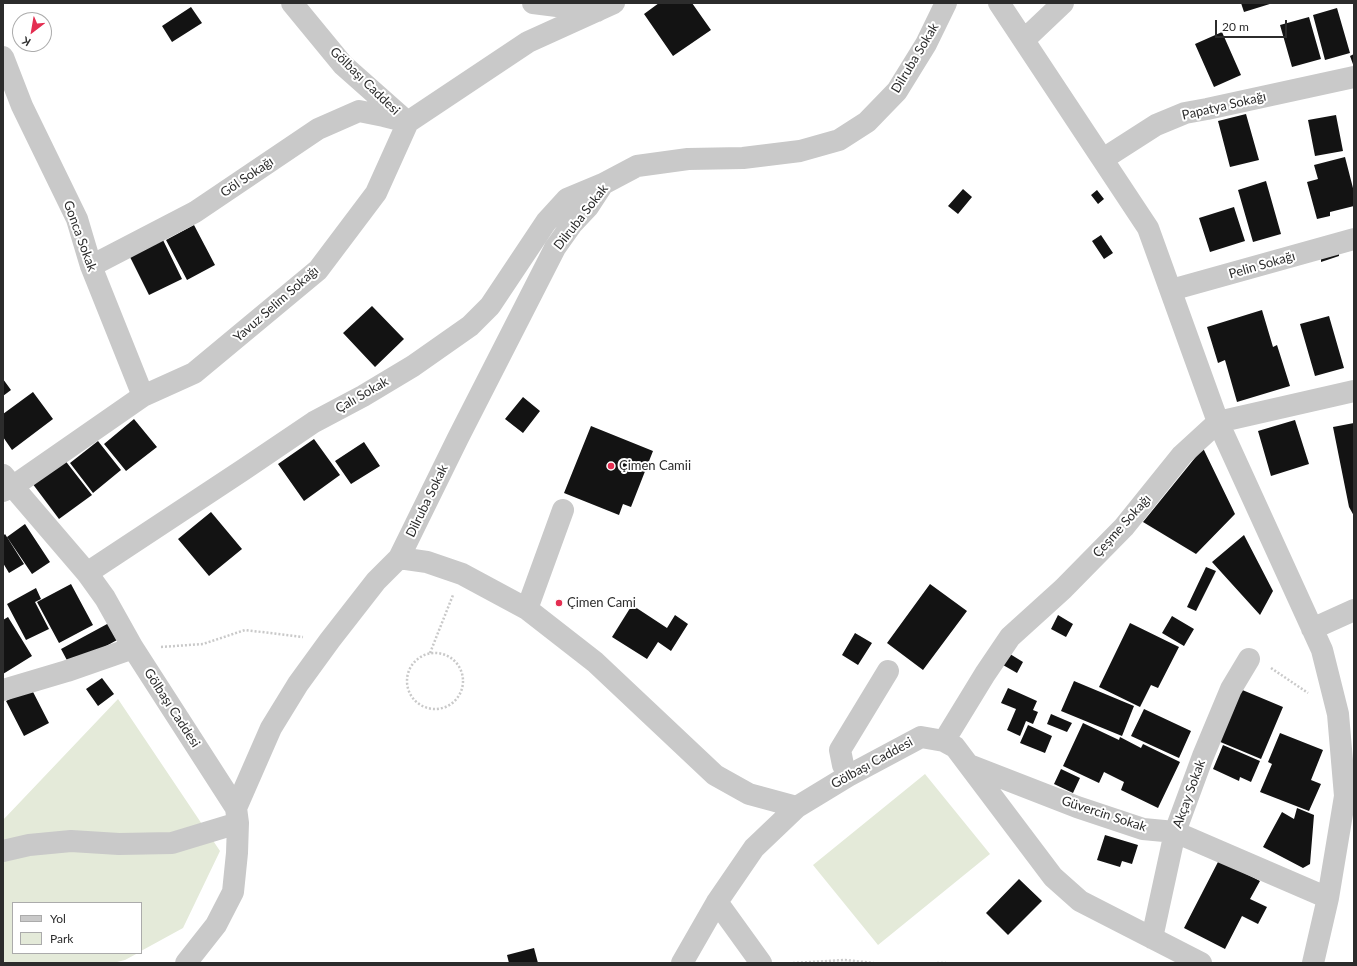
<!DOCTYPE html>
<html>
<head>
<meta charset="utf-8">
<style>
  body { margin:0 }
  #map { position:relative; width:1357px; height:966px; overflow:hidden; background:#fff; font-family:Lato,sans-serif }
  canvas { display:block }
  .frame { position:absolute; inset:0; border:4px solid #2c2c2c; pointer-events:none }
  .legend { position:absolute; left:12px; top:902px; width:130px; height:52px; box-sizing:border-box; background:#fff; border:1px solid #ababab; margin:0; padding:5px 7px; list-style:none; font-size:12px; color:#2c2c2c }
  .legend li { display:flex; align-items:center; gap:8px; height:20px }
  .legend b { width:20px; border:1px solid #ababab }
  .north { position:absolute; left:12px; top:12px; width:40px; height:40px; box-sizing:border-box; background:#fff; border:1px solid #ababab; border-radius:50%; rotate:211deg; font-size:11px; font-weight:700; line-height:16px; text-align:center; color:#2c2c2c }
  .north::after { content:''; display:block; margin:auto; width:14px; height:18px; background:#e42e51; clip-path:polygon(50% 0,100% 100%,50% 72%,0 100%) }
  .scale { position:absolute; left:1215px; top:20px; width:72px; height:18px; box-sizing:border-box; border:2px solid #2c2c2c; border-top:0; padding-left:5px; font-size:12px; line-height:14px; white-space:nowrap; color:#2c2c2c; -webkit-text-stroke:3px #fff; paint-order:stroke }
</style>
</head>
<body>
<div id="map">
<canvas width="1357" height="966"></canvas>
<div class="frame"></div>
<ul class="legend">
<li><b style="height:5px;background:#c9c9c9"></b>Yol</li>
<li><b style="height:11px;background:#e4ead9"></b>Park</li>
</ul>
<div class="north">K</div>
<div class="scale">20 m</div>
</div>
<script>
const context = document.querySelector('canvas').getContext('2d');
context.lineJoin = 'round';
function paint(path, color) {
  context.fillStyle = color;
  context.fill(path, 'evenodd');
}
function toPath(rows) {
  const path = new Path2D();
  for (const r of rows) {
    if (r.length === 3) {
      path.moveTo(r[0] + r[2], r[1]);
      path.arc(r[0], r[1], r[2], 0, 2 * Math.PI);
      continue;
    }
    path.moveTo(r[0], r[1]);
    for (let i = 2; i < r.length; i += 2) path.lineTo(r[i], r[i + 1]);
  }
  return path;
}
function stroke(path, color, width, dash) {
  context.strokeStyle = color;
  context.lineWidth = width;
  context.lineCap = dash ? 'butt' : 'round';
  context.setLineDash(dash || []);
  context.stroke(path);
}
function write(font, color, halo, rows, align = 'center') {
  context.font = font + ' Lato,sans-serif';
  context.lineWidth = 4;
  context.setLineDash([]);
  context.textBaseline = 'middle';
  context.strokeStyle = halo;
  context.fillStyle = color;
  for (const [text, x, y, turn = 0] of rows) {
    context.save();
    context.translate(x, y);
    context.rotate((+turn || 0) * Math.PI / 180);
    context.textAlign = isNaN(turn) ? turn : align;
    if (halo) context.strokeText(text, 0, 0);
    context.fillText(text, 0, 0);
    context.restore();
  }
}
const green = toPath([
  [118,699,220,851,183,928,141,951,141,903,13,903,13,953,138,953,125,960,113,963,3,963,3,820],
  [925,774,990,854,878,945,813,865]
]);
const building = toPath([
  [659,3,692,3,711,30,673,56,644,14],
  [1241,3,1273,3,1244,12],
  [191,7,202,23,172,42,162,26],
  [1337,8,1350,53,1325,60,1313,15],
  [1309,17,1321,59,1292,67,1280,25],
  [1222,32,1241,75,1214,87,1195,44],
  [1354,54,1354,67,1350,56],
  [1246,114,1259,160,1230,167,1218,121],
  [1336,115,1343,151,1315,156,1308,120],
  [1345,157,1354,192,1354,206,1330,212,1330,216,1317,219,1307,182,1318,179,1314,165],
  [1266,181,1281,234,1253,242,1238,190],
  [963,189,972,197,958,214,948,206],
  [1097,190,1104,199,1098,204,1091,195],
  [1234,207,1245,241,1210,252,1199,218],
  [194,225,215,265,187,280,166,240],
  [1101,235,1113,253,1104,259,1092,241],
  [163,240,182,279,149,295,130,257],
  [1339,249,1339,256,1321,262,1321,257],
  [372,306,404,339,375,367,343,333],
  [1262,310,1273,347,1277,345,1290,386,1237,402,1225,360,1218,363,1207,327],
  [1329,316,1344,368,1315,376,1300,324],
  [3,379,11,390,3,396],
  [33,392,53,419,12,450,3,437,3,414],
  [523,397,540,411,523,433,505,419],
  [134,419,157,447,126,471,104,444],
  [1295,420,1309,464,1271,476,1258,431],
  [1354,423,1354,516,1349,507,1333,427],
  [591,426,653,451,631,507,623,504,619,515,564,493],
  [314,439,340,475,304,501,278,464],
  [98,441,121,470,93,493,70,463],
  [364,442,380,466,351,484,335,461],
  [1203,448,1235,514,1196,554,1143,522],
  [64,459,92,495,59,519,32,483],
  [211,512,242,549,209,576,178,539],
  [25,524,50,562,32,574,7,537],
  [5,534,24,564,9,573,3,563,3,536],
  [1244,535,1273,591,1260,615,1212,562],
  [1206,567,1216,571,1196,611,1187,607],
  [71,584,93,625,59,643,37,602],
  [930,584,967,611,923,670,887,643],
  [36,588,41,599,35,602,49,629,26,640,7,604],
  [632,605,667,628,675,615,688,624,671,651,658,642,647,659,612,637],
  [1058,615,1073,624,1066,637,1051,629],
  [1172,616,1194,629,1184,646,1162,633],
  [8,617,32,656,3,674,3,620],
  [109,623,117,640,70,666,61,649],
  [1130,623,1179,647,1158,688,1151,685,1140,707,1099,687],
  [855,633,872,643,858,665,842,655],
  [1010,654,1023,662,1017,673,1003,665],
  [102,678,114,694,98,706,86,689],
  [1074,681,1134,706,1122,736,1061,711],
  [31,688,49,723,24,736,6,701],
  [1008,688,1037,701,1033,710,1038,712,1033,724,1026,721,1020,736,1007,730,1016,709,1001,703],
  [1240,689,1283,707,1261,759,1218,741],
  [1144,709,1191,731,1179,758,1131,736],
  [1051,714,1072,723,1067,732,1047,724],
  [1083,723,1119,740,1120,737,1141,748,1143,744,1180,762,1158,808,1121,790,1124,782,1104,772,1099,783,1063,766],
  [1028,725,1052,736,1045,753,1020,743],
  [1280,733,1323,750,1311,780,1321,784,1309,811,1260,792,1272,764,1268,762],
  [1223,745,1260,761,1251,782,1240,777,1239,781,1213,769],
  [1061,769,1080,778,1073,793,1054,784],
  [1297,808,1314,815,1310,864,1303,868,1263,847,1282,812,1294,819],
  [1105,835,1138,845,1132,864,1122,861,1120,867,1097,860],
  [1219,860,1260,881,1250,899,1267,907,1258,924,1242,916,1225,949,1184,928],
  [1019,879,1042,901,1008,935,986,913],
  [534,948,538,963,509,963,507,955]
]);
const path = toPath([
  [161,647,203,644,245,630,303,637],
  [435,681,28],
  [430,653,453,595],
  [1271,668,1308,693],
  [793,963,845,960,874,963],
  [937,963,946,963]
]);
const minor = toPath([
  [292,3,343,65,405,120],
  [533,3,597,11],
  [999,3,1148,228,1218,422,1322,650,1338,714,1345,796,1328,898,1313,963],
  [1024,40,1063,3],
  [3,57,22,106,77,219,91,266,143,396],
  [1103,159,1156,125,1185,113,1207,109,1354,77],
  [91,266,195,212,318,129,359,111,384,116,408,122],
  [1171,290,1354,239],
  [3,475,87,573,105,598,133,648,236,808,238,823,237,853,233,892,216,925,186,963],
  [3,491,12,487,143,396,194,373,318,270,376,193,408,122,528,42,614,3],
  [399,558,458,438,555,248,572,224,588,207,603,184,637,166,688,159,743,158,800,151,839,140,867,122,897,91,926,44,946,3],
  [87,573,243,470,314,422,363,396,413,366,470,326,490,306,546,222,567,199,603,184],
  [527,609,563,510],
  [1312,629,1354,610],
  [3,690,67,671,133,648],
  [944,741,985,674,1010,637,1063,589,1124,527,1182,455,1218,422,1354,391],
  [969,765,1077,807,1143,829,1175,832,1328,898],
  [848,776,843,765,840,750,888,671],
  [236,808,271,728,298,684,330,640,376,581,399,558,427,562,462,574,527,609,595,662,715,775,749,794,797,807],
  [3,851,29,845,71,841,119,844,172,843,238,823],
  [717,902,761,963],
  [1152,938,1175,832,1203,756,1231,689,1249,659],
  [682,963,717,902,754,848,797,807,848,776,921,737,944,741,955,747,1053,877,1080,901,1201,963]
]);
const markers = [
  [611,466,4,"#e42e51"],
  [559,603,4,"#e42e51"]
];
const streetNames = [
  ["Dilruba Sokak",915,58,-59],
  ["Gölbaşı Caddesi",365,81,44],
  ["Papatya Sokağı",1224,106,-13],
  ["Göl Sokağı",247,177,-34],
  ["Dilruba Sokak",581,217,-52],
  ["Gonca Sokak",80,236,70],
  ["Pelin Sokağı",1262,265,-16],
  ["Yavuz Selim Sokağı",276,304,-41],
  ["Çalı Sokak",362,395,-30],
  ["Dilruba Sokak",427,501,-64],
  ["Çeşme Sokağı",1122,526,-48],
  ["Gölbaşı Caddesi",172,708,57],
  ["Gölbaşı Caddesi",872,763,-29],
  ["Akçay Sokak",1189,794,-70],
  ["Güvercin Sokak",1104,814,18]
];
const poiNames = [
  ["Çimen Camii",619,466],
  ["Çimen Cami",567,603]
];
paint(green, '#e4ead9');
paint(building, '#131313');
stroke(path, '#c9c9c9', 2.5, [2, 2]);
stroke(minor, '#c9c9c9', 22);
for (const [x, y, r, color] of markers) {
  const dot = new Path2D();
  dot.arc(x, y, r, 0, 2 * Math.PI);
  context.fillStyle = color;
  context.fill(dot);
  stroke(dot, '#fff', 1.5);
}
write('13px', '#2c2c2c', '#fff', streetNames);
write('13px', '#2c2c2c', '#fff', poiNames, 'left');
</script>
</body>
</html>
